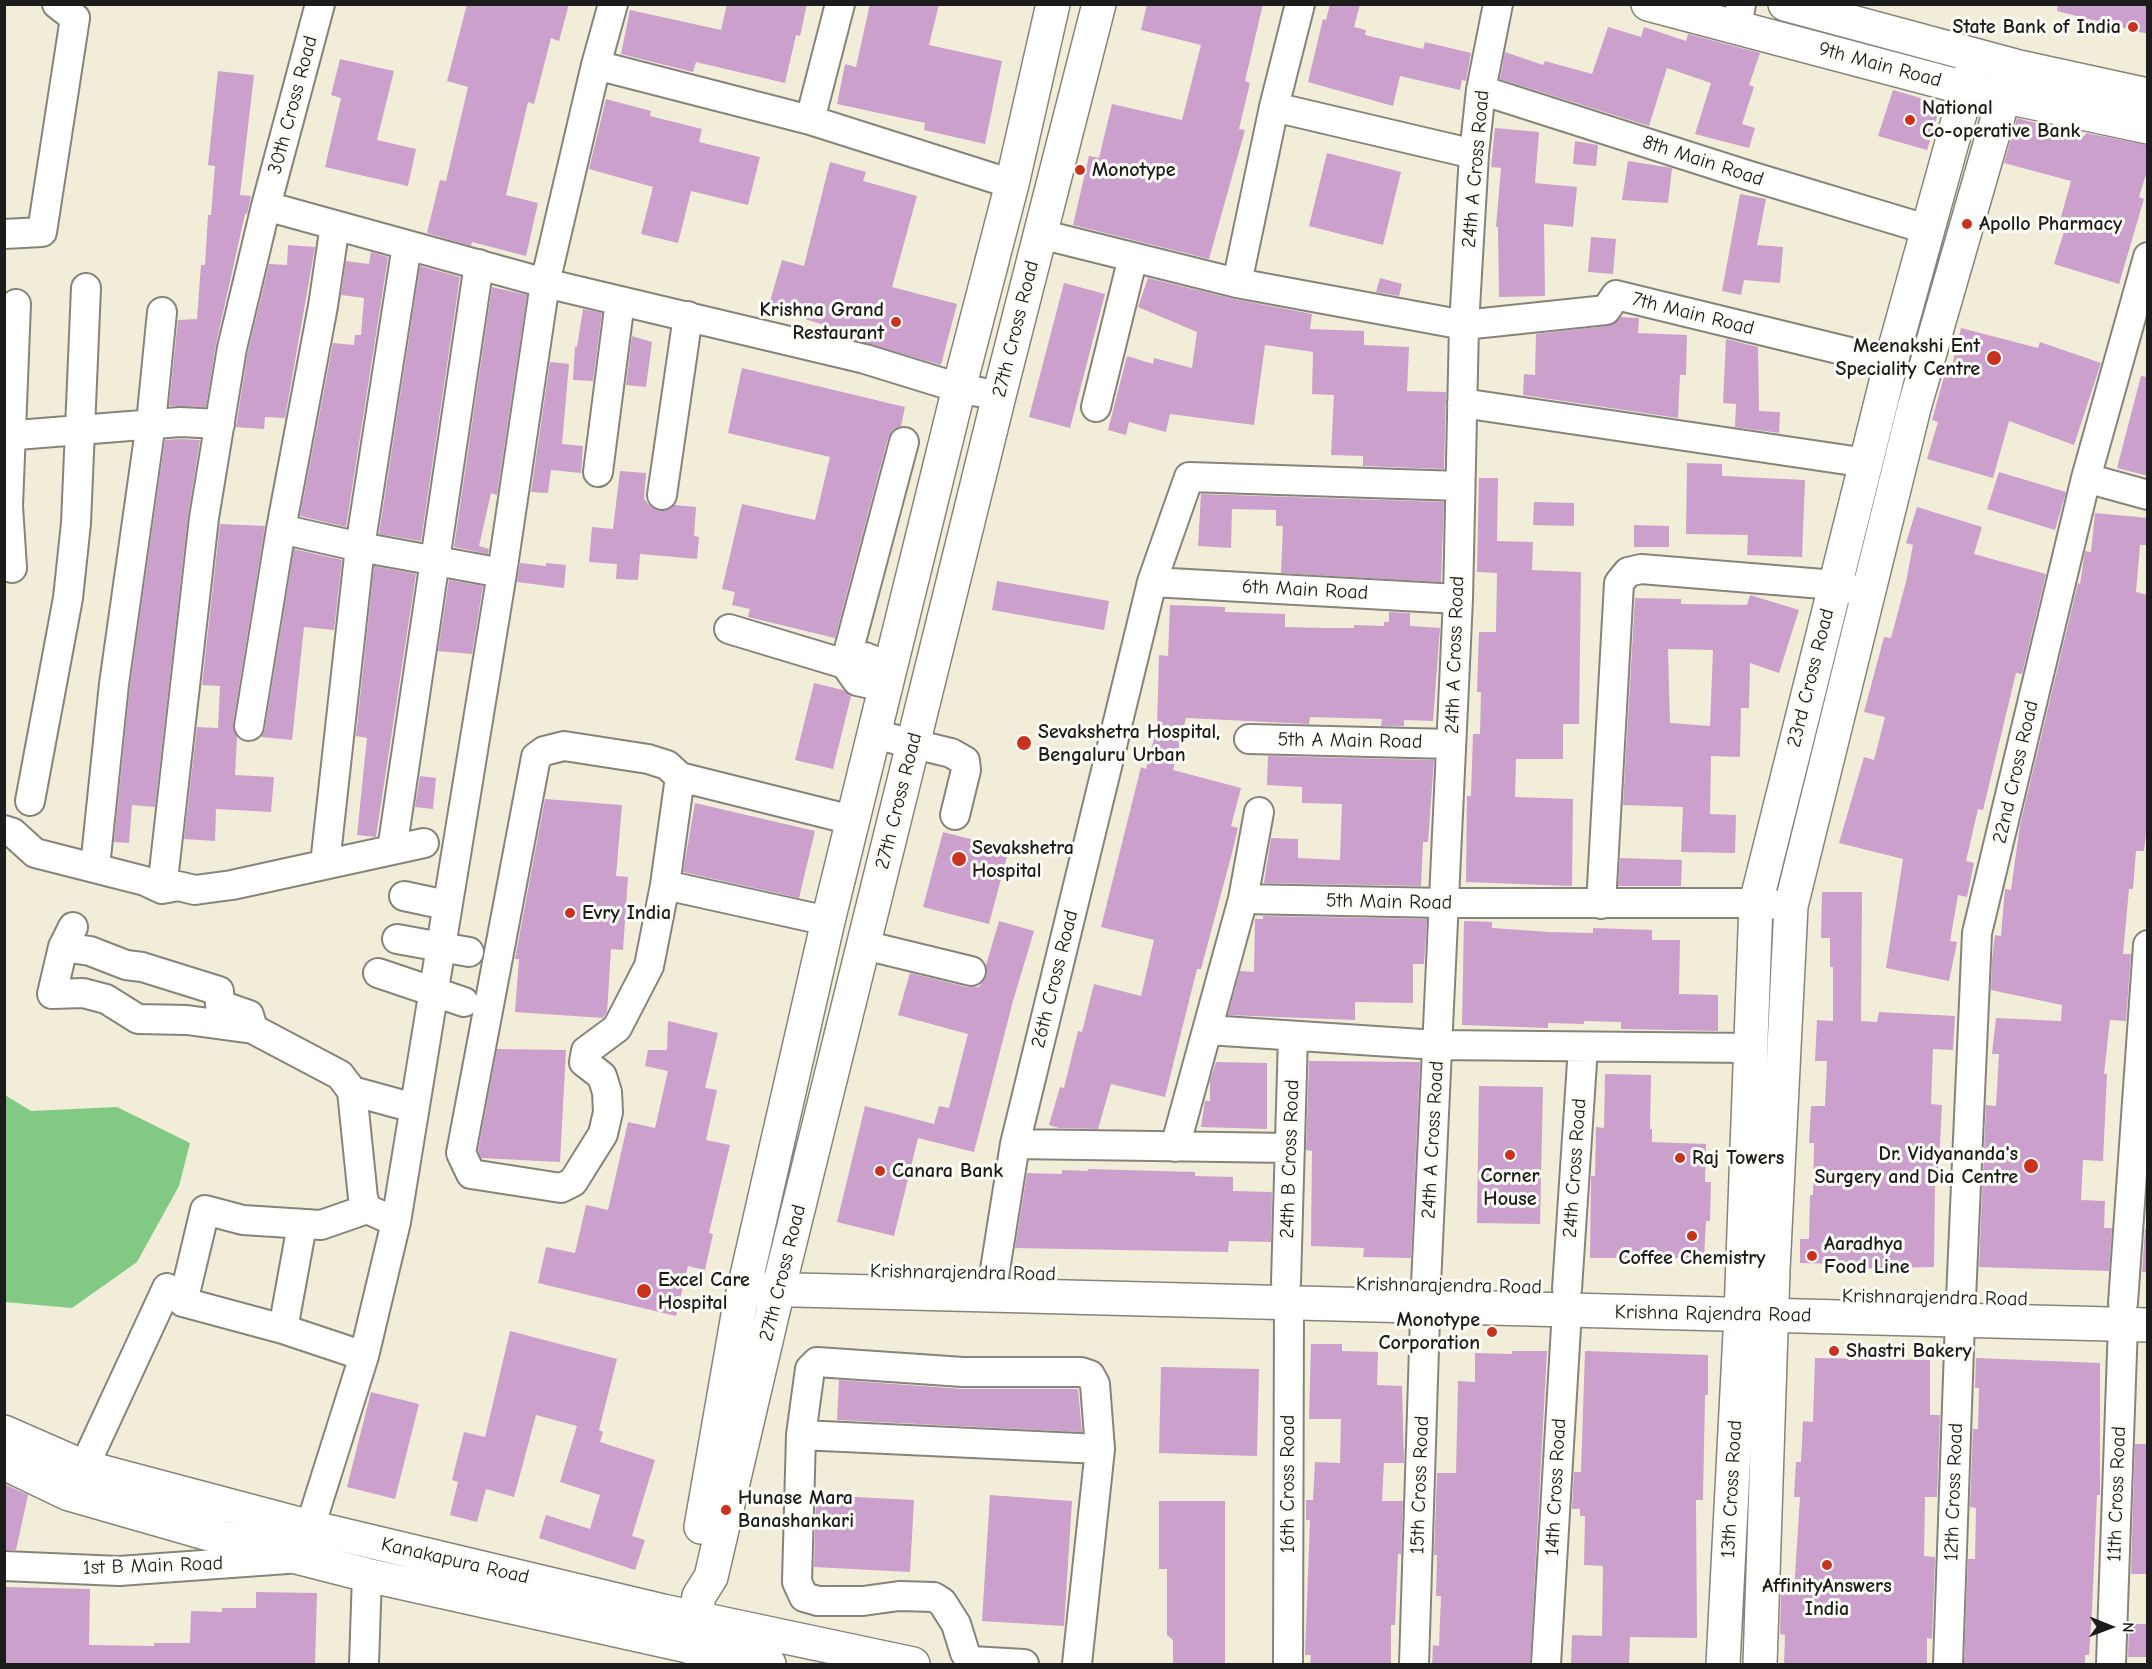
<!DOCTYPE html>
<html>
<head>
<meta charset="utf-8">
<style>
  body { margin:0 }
  #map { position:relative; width:2152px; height:1669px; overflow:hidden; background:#f1edd8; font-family:"Comic Neue",sans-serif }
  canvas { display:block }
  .frame { position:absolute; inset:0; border:6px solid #1c1c1c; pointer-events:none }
  .north { position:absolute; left:2080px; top:1597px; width:60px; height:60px; -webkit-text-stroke:4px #fdfcf7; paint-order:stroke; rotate:91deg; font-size:16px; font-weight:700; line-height:24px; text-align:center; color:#1c1c1c }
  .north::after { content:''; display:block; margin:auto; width:21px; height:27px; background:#1c1c1c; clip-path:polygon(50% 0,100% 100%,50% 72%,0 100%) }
</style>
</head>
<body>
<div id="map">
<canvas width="2152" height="1669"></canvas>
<div class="frame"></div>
<div class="north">N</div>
</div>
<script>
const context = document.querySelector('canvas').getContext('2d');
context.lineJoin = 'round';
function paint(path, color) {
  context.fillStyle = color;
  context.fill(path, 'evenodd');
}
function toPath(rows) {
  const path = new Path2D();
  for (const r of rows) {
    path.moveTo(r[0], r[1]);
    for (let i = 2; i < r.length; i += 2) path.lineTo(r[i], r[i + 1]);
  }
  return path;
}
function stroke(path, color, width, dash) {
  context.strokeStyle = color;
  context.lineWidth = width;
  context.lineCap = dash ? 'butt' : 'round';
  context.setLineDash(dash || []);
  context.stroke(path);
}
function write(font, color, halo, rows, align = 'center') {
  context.font = font + ' "Comic Neue",sans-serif';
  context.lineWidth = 6;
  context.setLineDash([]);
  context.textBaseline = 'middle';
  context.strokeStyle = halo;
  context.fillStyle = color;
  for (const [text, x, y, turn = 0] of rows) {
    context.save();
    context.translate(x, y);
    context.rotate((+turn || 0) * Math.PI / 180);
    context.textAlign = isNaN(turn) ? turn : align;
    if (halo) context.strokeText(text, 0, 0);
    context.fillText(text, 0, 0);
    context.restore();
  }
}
const green = toPath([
  [5,1095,31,1111,117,1107,190,1143,179,1186,137,1262,72,1308,5,1302]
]);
const building = toPath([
  [467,4,569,4,559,41,551,38,534,104,528,102,506,195,538,203,526,256,472,242,471,246,427,233,440,180,446,181,468,87,447,81],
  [727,4,807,4,800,36,796,35,785,83,696,62,693,72,621,54,630,10,721,30],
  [870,4,939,4,929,45,1002,61,985,144,924,130,925,123,837,104,845,64,856,67],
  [1147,4,1263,4,1245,81,1250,83,1239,129,1245,130,1209,259,1073,225,1089,156,1099,158,1112,104,1182,120,1201,45,1141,30],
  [1330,4,1360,4,1354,27,1366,30,1365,35,1423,49,1425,42,1471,53,1466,81,1462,80,1460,90,1400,76,1393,106,1308,82,1323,19,1326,20],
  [2058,4,2148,4,2148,34,2057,11],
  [1608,27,1641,37,1644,27,1686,41,1688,34,1760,53,1749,85,1754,87,1742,124,1755,128,1749,148,1695,134,1711,83,1667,68,1649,126,1500,79,1505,52,1543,65,1545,61,1592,74],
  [340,59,394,71,377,140,416,149,408,186,325,167,341,98,331,95],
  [218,71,254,75,240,195,251,196,250,201,247,214,245,214,216,344,206,407,169,406,178,320,197,319,201,265,205,265,208,215,211,215,215,166,208,165],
  [1893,90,1941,104,1927,150,1878,136],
  [606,99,651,111,650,116,702,129,699,142,760,157,748,205,691,191,678,243,641,234,653,187,589,169],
  [2017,118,2085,136,2086,133,2148,145,2148,168,2139,197,2144,199,2119,284,2054,264,2068,219,2061,217,2071,181,2004,163],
  [1495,128,1539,132,1535,183,1577,187,1573,227,1544,224,1545,296,1499,297,1498,227,1496,227,1501,168,1491,167],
  [1575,141,1598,145,1596,166,1573,164],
  [1327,153,1401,172,1383,245,1309,226],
  [1628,161,1672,168,1668,203,1622,200],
  [830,162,866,172,863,181,917,196,892,287,957,304,941,365,836,335,838,329,768,308,782,260,804,266],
  [1740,194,1766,199,1757,245,1783,247,1780,283,1744,280,1741,295,1722,291],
  [1591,237,1616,239,1613,274,1588,272],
  [288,245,315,247,285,418,265,417,264,429,236,427,248,351,269,264,287,265],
  [371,252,388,257,346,527,300,516,333,343,354,345,355,335,361,335,364,298,341,295,346,261,369,264],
  [420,266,460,277,421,541,379,534],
  [1148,278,1234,299,1312,314,1310,329,1364,331,1364,345,1409,347,1407,391,1446,392,1444,469,1363,466,1363,456,1331,455,1334,395,1312,394,1313,352,1265,345,1254,425,1170,414,1166,432,1129,422,1126,435,1108,430,1127,356,1153,364,1154,358,1192,368,1197,332,1138,307],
  [1380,278,1402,284,1399,296,1376,292],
  [1064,283,1105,294,1070,428,1029,417],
  [492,287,527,295,497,495,491,493,479,546,489,549,488,554,454,547],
  [583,309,602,313,593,381,573,380,575,347,577,347],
  [1621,317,1639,318,1638,333,1687,335,1686,375,1680,375,1678,418,1523,395,1524,374,1535,375,1536,334,1608,326],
  [1961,328,2038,348,2040,342,2101,363,2074,445,2009,421,1993,478,1927,459,1938,422,1932,420,1945,373,1950,375],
  [632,336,652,342,646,387,626,385],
  [1726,339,1758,347,1759,411,1780,412,1779,433,1735,427,1736,404,1723,403],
  [550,362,569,364,562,444,583,446,581,473,551,470,548,493,531,492],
  [742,368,905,407,901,426,893,430,888,438,835,638,748,617,750,609,732,605,735,592,722,589,742,504,815,520,830,457,728,433],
  [2141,376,2148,377,2148,476,2117,468],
  [180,439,200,440,188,516,155,807,132,805,129,843,114,842,130,686,165,440],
  [1687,463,1722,464,1722,476,1805,480,1802,557,1747,555,1748,535,1686,534],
  [620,471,646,473,644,499,652,508,660,511,675,505,696,507,694,536,699,537,697,559,640,554,638,580,616,579,617,564,589,562,592,527,613,529],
  [1999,472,2066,492,2055,530,1987,509],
  [1479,478,1498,478,1497,541,1533,542,1532,570,1581,572,1579,724,1563,724,1563,759,1516,759,1515,797,1573,799,1572,886,1466,882,1467,796,1471,796,1473,734,1480,734,1481,692,1477,692,1479,632,1496,632,1497,573,1477,572],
  [1201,494,1444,502,1441,582,1281,573,1283,526,1276,526,1276,510,1232,509,1231,548,1198,546],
  [1534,502,1574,503,1574,526,1533,525],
  [1917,507,1982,527,1974,554,2046,574,2022,674,2016,673,1983,810,1978,809,1966,861,1974,863,1967,897,1958,895,1950,941,1957,942,1949,981,1886,968,1903,859,1839,843,1864,757,1874,760,1885,717,1864,712,1884,637,1891,638,1906,582,1913,545,1906,543],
  [2095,513,2148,518,2148,545,2140,545,2136,592,2148,595,2148,816,2144,851,2136,851,2133,889,2129,889,2123,954,2131,954,2126,1021,2110,1020,2104,1074,2107,1074,2103,1161,2083,1160,2081,1200,2105,1201,2104,1228,2112,1228,2109,1271,1979,1267,1986,1105,1996,1106,1999,1054,1992,1054,1996,1018,2061,1021,2062,1005,1991,990,1992,960,1995,935,2001,936,2005,889,2011,890,2020,825,2078,583,2080,584,2085,551,2091,552],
  [220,524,265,526,233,724,237,737,235,775,274,777,271,812,216,809,215,841,184,839,197,727,218,728,220,686,202,685],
  [1634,525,1669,526,1669,547,1634,547],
  [294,549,342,560,334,630,304,627,292,740,261,737,265,729],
  [520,563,546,566,546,563,566,565,564,588,517,582],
  [374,566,416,574,376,837,357,835,367,738,356,736],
  [449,580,483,586,472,654,438,651],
  [997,581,1109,601,1104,630,992,610],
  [1750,595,1799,610,1779,673,1750,663,1749,708,1741,708,1740,757,1711,756,1710,814,1736,815,1735,853,1681,852,1683,807,1623,805,1635,598,1681,599,1681,604,1747,605],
  [1668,649,1713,650,1710,726,1670,723],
  [1170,605,1225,607,1225,612,1285,614,1285,627,1325,628,1354,628,1354,625,1384,626,1384,622,1389,622,1389,612,1410,613,1410,626,1440,628,1433,721,1404,720,1404,726,1381,726,1382,719,1310,717,1309,724,1186,718,1173,770,1241,788,1231,826,1238,828,1232,853,1201,969,1197,969,1165,1097,1111,1084,1098,1129,1059,1128,1049,1125,1060,1087,1064,1088,1078,1031,1082,1032,1094,984,1141,996,1154,940,1101,927,1141,767,1146,769,1157,727,1159,655,1168,656],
  [814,683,843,690,851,696,833,769,795,760],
  [1268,756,1434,760,1428,842,1423,842,1421,886,1264,883,1271,838,1298,839,1298,858,1340,860,1342,804,1302,803,1302,787,1267,785],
  [420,776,436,778,433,809,415,807],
  [545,799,622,805,616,876,628,877,623,950,611,949,607,1012,603,1018,515,1012,519,959,515,959],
  [695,803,815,831,799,898,683,872],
  [943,832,1009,849,989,924,923,907],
  [1620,858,1682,860,1681,886,1618,886],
  [1822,892,1862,892,1861,1021,1877,1022,1879,1012,1955,1016,1953,1050,1933,1049,1931,1104,1942,1105,1938,1183,1935,1183,1934,1267,1843,1269,1843,1264,1800,1263,1800,1239,1809,1239,1810,1195,1813,1195,1814,1143,1809,1143,1811,1106,1825,1106,1827,1061,1815,1061,1817,1020,1833,1021,1833,967,1830,967,1830,938,1821,938],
  [1263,916,1427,919,1424,964,1413,964,1413,1003,1355,1002,1355,1020,1228,1015,1240,971,1254,972,1255,919,1263,919],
  [999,921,1034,931,1013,1001,974,1152,918,1138,894,1236,837,1222,865,1106,934,1124,939,1106,949,1108,968,1034,898,1015,910,973,967,987,979,987,987,975,986,965],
  [1464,921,1492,922,1492,928,1549,932,1593,933,1593,928,1652,930,1652,940,1680,940,1679,994,1718,995,1718,1031,1621,1029,1621,1022,1584,1021,1584,1024,1548,1023,1548,1028,1462,1025],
  [668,1021,718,1033,705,1088,717,1090,706,1140,730,1145,709,1233,713,1234,705,1270,688,1266,676,1316,538,1283,546,1247,575,1253,586,1205,608,1210,628,1122,655,1128,668,1071,645,1066,648,1050,667,1050],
  [497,1049,566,1050,560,1162,481,1158,478,1151],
  [1309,1061,1420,1062,1411,1258,1363,1257,1364,1248,1311,1246,1312,1151,1306,1150],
  [1216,1062,1267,1063,1267,1129,1201,1127,1205,1101,1210,1101,1210,1080],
  [1605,1074,1651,1075,1650,1129,1652,1129,1652,1142,1706,1144,1705,1182,1711,1182,1710,1221,1706,1221,1704,1258,1590,1258,1591,1176,1595,1176,1596,1127,1604,1128],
  [1479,1086,1543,1087,1540,1224,1477,1223],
  [1088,1169,1195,1172,1195,1176,1233,1177,1233,1191,1272,1192,1271,1242,1229,1241,1228,1252,1015,1248,1027,1173,1062,1174,1062,1170,1088,1171],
  [2145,1229,2148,1229,2148,1272,2142,1272],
  [510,1331,617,1359,599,1430,603,1432,600,1442,655,1460,632,1536,645,1540,635,1570,539,1538,546,1515,590,1529,600,1495,560,1482,577,1426,536,1415,514,1497,486,1489,477,1522,450,1515,458,1482,452,1480,464,1432,485,1437],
  [1311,1344,1342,1344,1342,1351,1378,1352,1377,1385,1402,1386,1404,1463,1384,1463,1382,1501,1403,1501,1401,1554,1398,1554,1395,1625,1391,1625,1391,1665,1310,1665,1311,1655,1305,1655,1310,1520,1306,1520,1306,1500,1313,1500,1315,1462,1340,1463,1341,1419,1309,1419],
  [1512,1351,1547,1351,1530,1665,1432,1665,1433,1645,1439,1646,1441,1596,1436,1596,1437,1555,1434,1555,1437,1473,1456,1473,1458,1381,1475,1382,1475,1353,1512,1354],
  [1585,1351,1708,1355,1708,1395,1705,1395,1703,1500,1696,1500,1697,1638,1630,1637,1629,1665,1571,1665,1572,1635,1602,1636,1603,1566,1584,1565,1585,1516,1580,1516,1580,1509,1572,1509,1574,1472,1581,1472],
  [1815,1358,1930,1360,1930,1415,1940,1415,1937,1497,1925,1497,1924,1556,1935,1557,1935,1559,1932,1639,1927,1638,1927,1665,1784,1665,1785,1635,1780,1634,1781,1590,1794,1591,1800,1497,1794,1497,1796,1462,1801,1462,1803,1421,1813,1422],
  [1976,1358,2100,1363,2100,1495,2097,1495,2092,1611,2089,1655,2085,1655,2085,1665,1964,1665,1968,1559,1975,1559,1976,1508,1970,1507,1973,1429,1978,1429,1979,1388,1975,1388],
  [1161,1367,1259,1369,1257,1456,1159,1453],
  [839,1380,963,1389,1078,1389,1082,1432,837,1420],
  [371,1392,419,1404,395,1499,347,1487],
  [2135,1444,2148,1444,2148,1574,2131,1574],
  [4,1484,28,1495,16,1550,4,1550],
  [816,1495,914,1500,910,1572,814,1567],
  [990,1495,1072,1501,1064,1626,982,1621],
  [1159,1501,1225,1501,1225,1665,1173,1665,1173,1640,1167,1635,1167,1569,1159,1569],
  [4,1587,90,1589,89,1645,154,1646,154,1643,190,1643,191,1611,222,1612,222,1608,256,1608,256,1592,317,1593,315,1665,4,1665],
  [2129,1624,2148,1624,2148,1657,2128,1657]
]);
const minor = toPath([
  [1737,28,1741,4],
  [596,65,613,4],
  [1481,90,1747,175,1926,229],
  [1274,107,1474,154],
  [810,120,840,4],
  [266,206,545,283,865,359,959,388,999,396],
  [4,234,42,232,75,18,57,4],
  [1040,234,1237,283,1464,325,1606,310,1616,295,1891,362],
  [1237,283,1274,107,1300,4],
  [1462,403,1867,463],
  [1096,407,1133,257],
  [4,436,180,422,220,424],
  [598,472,620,301],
  [2086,478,2148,495],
  [662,495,688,316],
  [281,529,360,547,502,573],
  [12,568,8,506,16,304],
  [1152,582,1458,599],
  [729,629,845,664,865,657,889,667],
  [845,664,904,442],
  [845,664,857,681,884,687],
  [249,726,281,529,323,306,335,225],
  [873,734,951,753,965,761,966,770,955,815],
  [1249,739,1451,744],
  [680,777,852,820],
  [30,801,68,598,76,523,86,288],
  [4,830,13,833,35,853,145,881,162,889,178,886,195,890,232,885,424,843],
  [392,850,479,264],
  [325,864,360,547,407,245],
  [95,867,114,684,151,423,162,312],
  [665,885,649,966,617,1028,586,1051,584,1062,602,1076,607,1092,608,1112,603,1134,573,1182,561,1188,471,1174,461,1153,536,757,544,751,564,746,648,759,667,765,680,777,665,885,828,921],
  [162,889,204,518,232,348,266,206,320,4],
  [404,896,446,905],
  [1243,899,1259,812],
  [1601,904,1619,583,1628,572,1641,569,1835,585,1868,593],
  [73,927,63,947,52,994,83,993,106,999,138,1019,187,1020,253,1029,340,1075,352,1091,363,1198,367,1209,396,1222],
  [397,939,469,952],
  [864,945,971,971],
  [63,947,90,951,126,965,142,967,219,991,220,1005,249,1015,252,1025],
  [378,973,464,1002],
  [1208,1030,1437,1045,1750,1048],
  [352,1091,414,1108],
  [1015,1144,1290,1148],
  [1175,1147,1243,899,1444,903,1756,903,1791,906],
  [1286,1282,1293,1036],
  [1567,1289,1583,1047],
  [991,1295,1015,1144,1152,582,1189,477,1460,486],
  [1961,1299,1977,933,2086,478,2148,257],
  [2123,1303,2148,945],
  [283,1329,302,1225],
  [364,1356,283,1329,183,1302,205,1210,243,1220,321,1225,367,1209],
  [801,1435,797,1582,804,1597,818,1601,863,1601,899,1596,934,1597,942,1602,956,1624,965,1653,971,1661,1024,1664],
  [84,1467,167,1288],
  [310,1527,364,1356,396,1222,502,573,545,283,596,65,810,120,1012,184],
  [4,1566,119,1571,287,1559],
  [364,1664,367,1575],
  [1077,1664,1100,1449,1095,1384,1090,1375,1081,1372,963,1372,817,1362,810,1369,801,1435,1100,1449],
  [1288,1664,1289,1304],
  [1414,1664,1426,1285,1458,599,1464,325,1474,154,1481,90,1498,4],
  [1546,1664,1567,1310],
  [1948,1664,1960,1320],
  [2111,1664,2123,1324]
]);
const major = toPath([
  [1648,4,1969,89,2148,127],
  [1785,4,2015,66,2148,95],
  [758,1289,2148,1325],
  [4,1432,84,1467,310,1527,663,1611,913,1664],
  [4,1463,69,1494,226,1539,367,1575,769,1664],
  [701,1527,738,1315,828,921,959,388,1012,184,1053,4],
  [690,1647,699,1596,711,1577,773,1311,999,396,1099,4],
  [1723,1664,1741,1314,1756,903,1891,362,1976,56],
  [1760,1664,1773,1270,1791,906,1914,408,2004,96,2015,66]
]);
const markers = [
  [2133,27,6,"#c8321e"],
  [1910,120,6,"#c8321e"],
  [1080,170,6,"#c8321e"],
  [1967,224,6,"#c8321e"],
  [896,322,6,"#c8321e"],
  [1994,358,8,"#c8321e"],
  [1024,743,8,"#c8321e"],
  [959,859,8,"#c8321e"],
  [570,913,6,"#c8321e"],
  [1510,1155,6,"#c8321e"],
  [1680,1158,6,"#c8321e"],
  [2031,1166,8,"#c8321e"],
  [880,1171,6,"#c8321e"],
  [1692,1236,6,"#c8321e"],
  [1812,1256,6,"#c8321e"],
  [644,1291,8,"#c8321e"],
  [1492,1332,6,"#c8321e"],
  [1834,1351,6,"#c8321e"],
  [726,1510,6,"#c8321e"],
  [1827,1565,6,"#c8321e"]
];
const poiNames = [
  ["State Bank of India",2121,27,"right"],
  ["National",1922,108],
  ["Co-operative Bank",1922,131],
  ["Monotype",1092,170],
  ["Apollo Pharmacy",1979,224],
  ["Krishna Grand",884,310,"right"],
  ["Restaurant",884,333,"right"],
  ["Meenakshi Ent",1980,346,"right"],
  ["Speciality Centre",1980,369,"right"],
  ["Sevakshetra Hospital,",1038,732],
  ["Bengaluru Urban",1038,755],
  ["Sevakshetra",972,848],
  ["Hospital",972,871],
  ["Evry India",582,913],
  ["Dr. Vidyananda's",2018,1154,"right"],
  ["Surgery and Dia Centre",2018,1177,"right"],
  ["Raj Towers",1692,1158],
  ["Canara Bank",892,1171],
  ["Corner",1510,1176,"center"],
  ["House",1510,1199,"center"],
  ["Aaradhya",1824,1244],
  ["Food Line",1824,1267],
  ["Coffee Chemistry",1692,1258,"center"],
  ["Excel Care",658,1280],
  ["Hospital",658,1303],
  ["Monotype",1480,1320,"right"],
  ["Corporation",1480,1343,"right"],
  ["Shastri Bakery",1846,1351],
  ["Hunase Mara",738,1498],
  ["Banashankari",738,1521],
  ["AffinityAnswers",1827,1586,"center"],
  ["India",1827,1609,"center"]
];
const streetNames = [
  ["9th Main Road",1880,65,15],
  ["30th Cross Road",293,105,-75],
  ["8th Main Road",1703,161,18],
  ["24th A Cross Road",1476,169,-85],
  ["7th Main Road",1693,314,14],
  ["27th Cross Road",1016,329,-76],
  ["6th Main Road",1305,590,3],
  ["24th A Cross Road",1455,655,-88],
  ["23rd Cross Road",1811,678,-76],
  ["5th A Main Road",1350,741,1],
  ["22nd Cross Road",2016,772,-77],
  ["27th Cross Road",899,801,-76],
  ["5th Main Road",1389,902,1],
  ["26th Cross Road",1055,979,-76],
  ["24th A Cross Road",1433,1140,-87],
  ["24th B Cross Road",1290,1159,-88],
  ["24th Cross Road",1575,1168,-86],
  ["27th Cross Road",783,1273,-76],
  ["Krishnarajendra Road",963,1273,1],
  ["Krishnarajendra Road",1449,1286,1],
  ["Krishnarajendra Road",1935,1298,1],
  ["Krishna Rajendra Road",1713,1314,1],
  ["16th Cross Road",1288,1484,-90],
  ["15th Cross Road",1420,1485,-88],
  ["14th Cross Road",1556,1487,-87],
  ["13th Cross Road",1732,1489,-87],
  ["12th Cross Road",1954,1492,-88],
  ["11th Cross Road",2117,1494,-88],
  ["Kanakapura Road",455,1561,13],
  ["1st B Main Road",153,1566,-2]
];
paint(green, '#82c984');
paint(building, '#cca0cc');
stroke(minor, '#86847a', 32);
stroke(major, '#86847a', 36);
stroke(minor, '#fff', 28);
stroke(major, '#fff', 33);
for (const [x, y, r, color] of markers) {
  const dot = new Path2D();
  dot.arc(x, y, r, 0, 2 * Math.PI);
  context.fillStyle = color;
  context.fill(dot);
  stroke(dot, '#fdfcf7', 2);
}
write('bold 20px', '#1c1c1c', '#fdfcf7', poiNames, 'left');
write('20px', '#1c1c1c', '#fdfcf7', streetNames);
</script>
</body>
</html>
